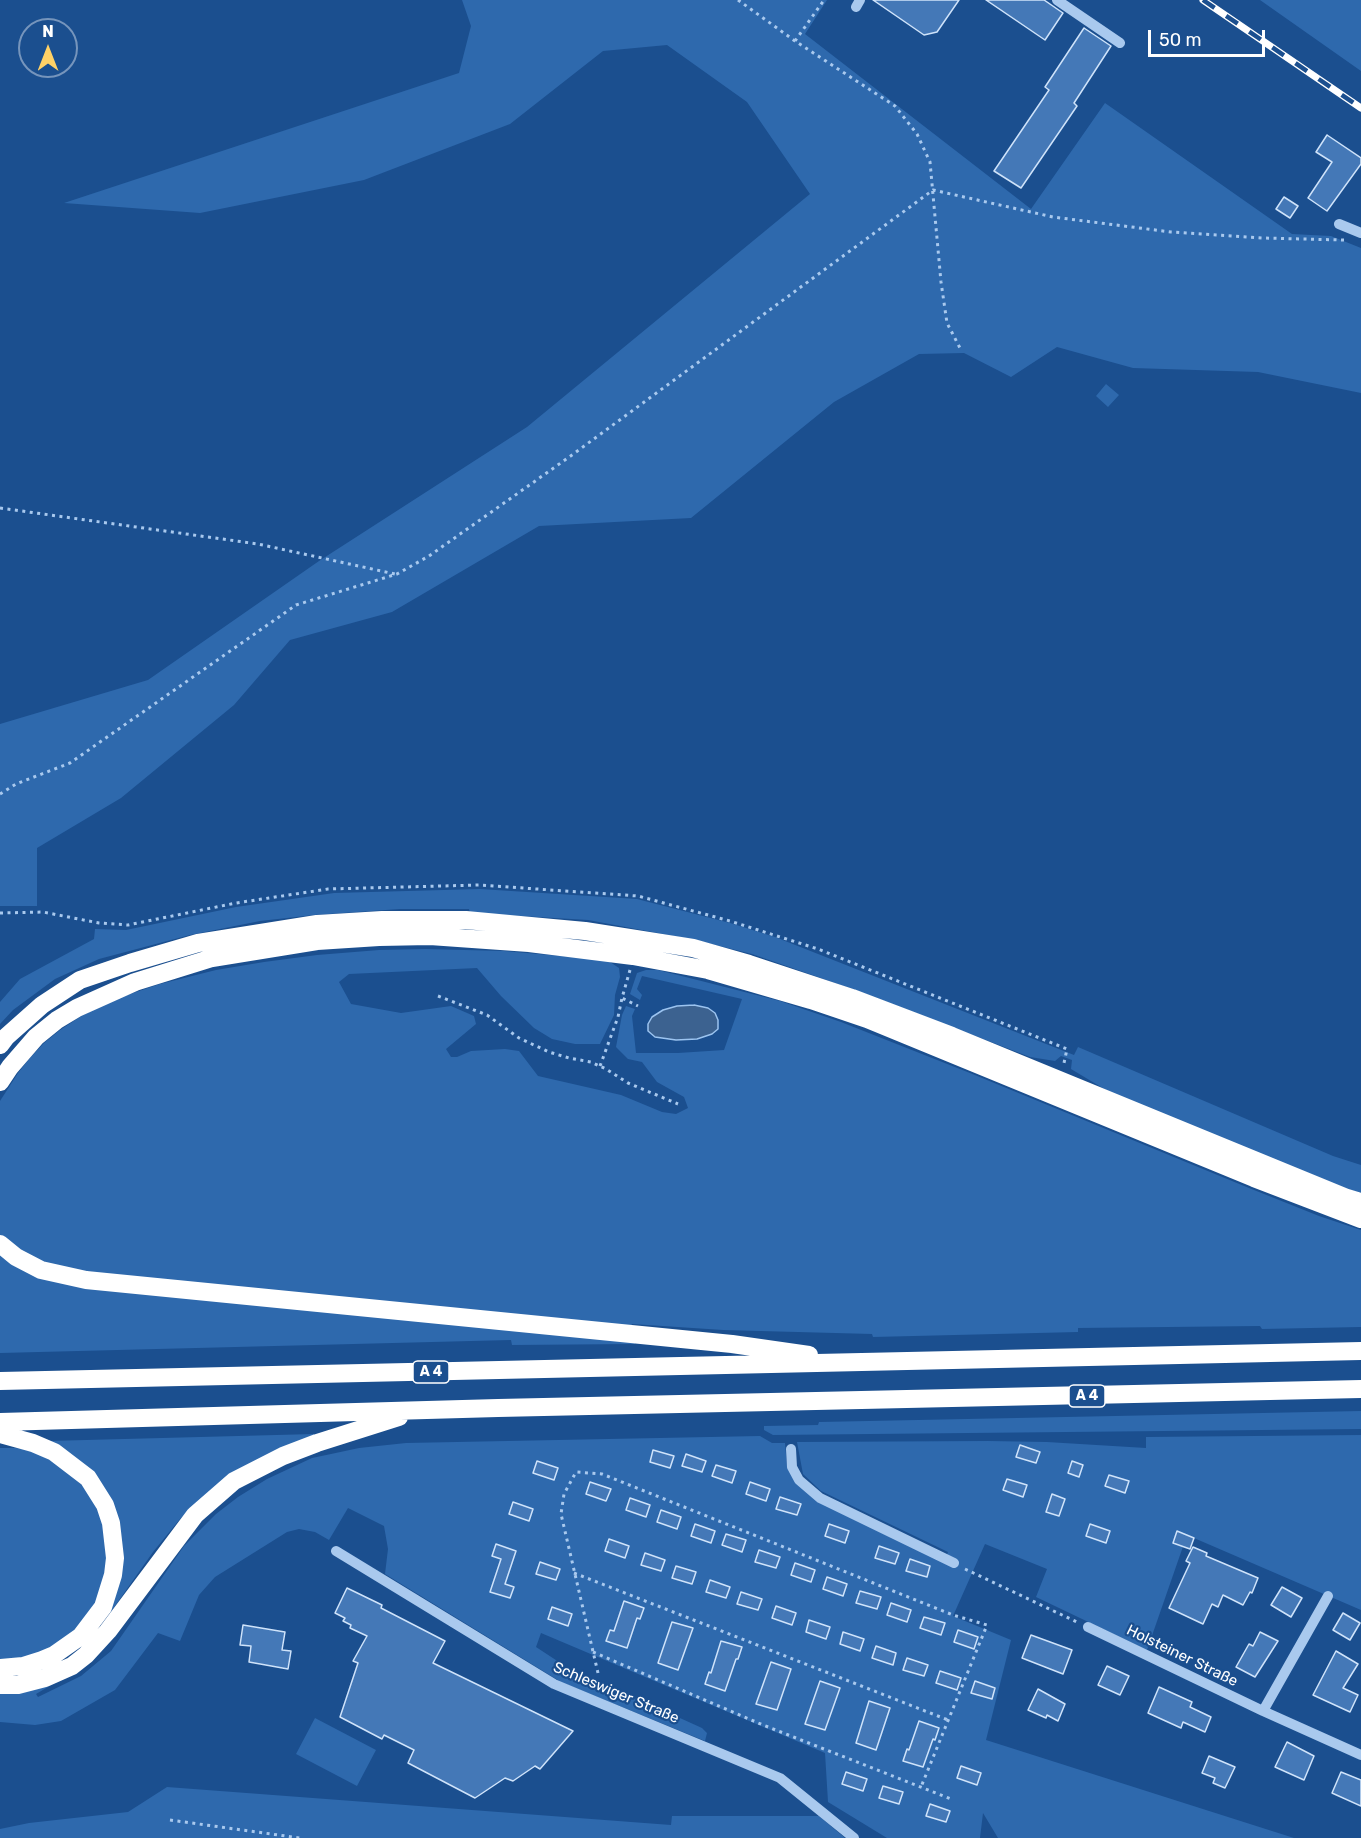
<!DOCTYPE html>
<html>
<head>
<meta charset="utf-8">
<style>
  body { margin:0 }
  #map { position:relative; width:1361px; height:1838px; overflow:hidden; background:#1b4f8f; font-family:Rubik,sans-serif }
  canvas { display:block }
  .north { position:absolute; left:18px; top:18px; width:60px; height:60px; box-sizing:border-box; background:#1b4f8f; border:2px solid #7695bc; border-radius:50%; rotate:0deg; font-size:16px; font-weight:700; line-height:24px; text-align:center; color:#fff }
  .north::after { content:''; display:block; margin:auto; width:21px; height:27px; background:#ffd166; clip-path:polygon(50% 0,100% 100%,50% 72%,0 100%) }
  .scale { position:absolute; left:1148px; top:30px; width:117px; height:27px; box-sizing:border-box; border:3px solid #fff; border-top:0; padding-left:8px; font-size:18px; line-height:21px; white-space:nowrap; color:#fff; -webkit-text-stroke:4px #1b4f8f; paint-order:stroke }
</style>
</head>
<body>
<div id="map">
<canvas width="1361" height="1838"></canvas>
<div class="north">N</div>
<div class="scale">50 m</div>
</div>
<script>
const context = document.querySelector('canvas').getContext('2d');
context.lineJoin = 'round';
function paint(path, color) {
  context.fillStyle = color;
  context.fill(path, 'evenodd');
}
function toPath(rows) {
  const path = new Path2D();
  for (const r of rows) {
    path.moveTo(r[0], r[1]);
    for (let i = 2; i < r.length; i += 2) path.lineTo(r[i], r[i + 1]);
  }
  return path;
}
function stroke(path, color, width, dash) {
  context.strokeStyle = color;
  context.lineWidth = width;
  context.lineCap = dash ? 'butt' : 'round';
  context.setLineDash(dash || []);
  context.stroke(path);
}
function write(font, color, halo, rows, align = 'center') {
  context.font = font + ' Rubik,sans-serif';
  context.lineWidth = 4.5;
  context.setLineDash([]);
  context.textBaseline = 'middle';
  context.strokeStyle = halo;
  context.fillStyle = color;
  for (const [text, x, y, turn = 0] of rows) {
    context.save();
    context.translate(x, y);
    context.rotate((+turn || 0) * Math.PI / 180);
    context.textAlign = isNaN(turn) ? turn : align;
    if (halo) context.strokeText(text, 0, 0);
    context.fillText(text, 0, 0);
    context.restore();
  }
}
const green = toPath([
  [462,0,827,0,805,34,1031,209,1105,103,1292,234,1331,236,1361,248,1361,393,1258,372,1133,368,1057,347,1011,377,964,353,919,354,834,402,691,518,539,526,392,612,290,640,234,705,121,798,37,848,37,906,0,906,0,724,148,680,319,561,527,427,810,194,747,102,667,45,603,51,510,124,364,180,200,213,64,203,459,73,471,26],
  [1260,0,1361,0,1361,71],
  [1106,384,1119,395,1108,407,1096,396],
  [480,889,637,899,730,923,775,937,1074,1055,1078,1047,1333,1156,1361,1165,1361,1193,1347,1189,1111,1093,1071,1069,1072,1060,1061,1056,1055,1061,1030,1057,858,991,752,954,695,940,588,920,470,913,469,909,400,909,314,915,260,921,190,935,99,959,55,979,13,1010,0,1024,0,1002,20,979,94,939,95,929,126,930,236,907,334,893],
  [425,949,504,951,607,960,619,968,620,977,615,995,614,1015,600,1044,575,1044,552,1039,534,1028,501,996,477,968,349,974,339,982,351,1004,401,1013,451,1006,474,1016,476,1024,446,1049,451,1057,457,1057,471,1051,505,1049,519,1051,538,1076,621,1095,662,1112,676,1114,688,1108,684,1097,657,1082,642,1062,628,1059,616,1047,622,1015,626,1006,635,1009,632,1016,636,1053,678,1053,724,1050,742,999,642,976,637,989,642,995,640,1000,630,994,637,973,646,970,658,970,780,1001,841,1022,970,1073,1249,1188,1319,1216,1361,1230,1361,1327,1262,1329,1260,1326,1078,1328,1078,1332,873,1337,872,1334,723,1330,632,1324,631,1327,68,1270,44,1265,0,1237,0,1101,18,1073,29,1059,44,1043,60,1030,83,1015,121,997,160,984,216,970,264,962,317,955,379,950],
  [0,1254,13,1265,635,1342,635,1344,512,1345,511,1340,0,1353],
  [1361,1411,1361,1429,773,1435,764,1430,764,1426,818,1425,819,1422],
  [314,1434,314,1438,213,1488,180,1519,153,1552,110,1613,105,1612,116,1524,48,1441],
  [1361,1435,1361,1610,1187,1535,1147,1650,1036,1597,1047,1569,985,1544,953,1616,1011,1640,986,1740,1294,1838,998,1838,983,1813,980,1838,887,1838,828,1802,825,1753,541,1633,536,1647,565,1666,702,1728,707,1733,705,1741,561,1682,385,1574,388,1549,384,1526,348,1508,329,1540,315,1532,299,1529,287,1532,215,1577,199,1595,180,1641,158,1633,115,1690,61,1721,35,1725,0,1722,0,1694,25,1692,46,1686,48,1687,36,1694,38,1697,81,1676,111,1651,184,1546,216,1514,238,1497,267,1479,312,1458,331,1454,359,1448,406,1443,760,1436,772,1443,785,1443,787,1466,797,1483,944,1563,948,1552,821,1491,803,1474,797,1442,988,1441,1047,1442,1146,1448,1146,1437],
  [0,1448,16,1448,30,1450,64,1467,89,1492,104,1524,107,1572,96,1603,80,1627,42,1654,0,1661],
  [315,1718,376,1750,357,1786,296,1754],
  [167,1787,671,1825,672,1816,819,1816,845,1838,0,1838,0,1829,29,1823,128,1812]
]);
const water = toPath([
  [694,1005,708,1008,715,1013,718,1020,718,1029,712,1034,697,1039,676,1040,655,1037,648,1031,648,1024,652,1017,663,1010,677,1006,694,1005]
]);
const building = toPath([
  [873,0,959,0,937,32,924,35,873,0],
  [986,0,1044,0,1063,13,1045,40,986,0],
  [1084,28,1111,46,1074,103,1077,106,1021,188,994,171,1049,90,1045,87,1084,28],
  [1327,135,1361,158,1361,164,1327,211,1308,198,1332,162,1316,152,1327,135],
  [1284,197,1298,206,1290,218,1276,209,1284,197],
  [1020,1445,1040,1452,1036,1463,1016,1457,1020,1445],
  [653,1450,674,1456,670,1468,650,1462,653,1450],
  [686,1454,706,1461,702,1472,682,1466,686,1454],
  [537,1461,558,1468,554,1480,533,1473,537,1461],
  [1072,1461,1083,1465,1079,1477,1068,1473,1072,1461],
  [716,1465,736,1471,732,1483,712,1476,716,1465],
  [1109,1475,1129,1481,1125,1493,1105,1486,1109,1475],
  [1007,1479,1027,1485,1023,1497,1003,1490,1007,1479],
  [590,1482,611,1489,606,1501,586,1494,590,1482],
  [750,1482,770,1489,766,1501,746,1494,750,1482],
  [1052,1494,1065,1499,1059,1516,1046,1512,1052,1494],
  [780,1497,801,1504,797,1515,776,1509,780,1497],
  [630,1498,650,1505,646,1517,626,1510,630,1498],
  [513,1502,533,1509,529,1521,509,1514,513,1502],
  [661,1510,681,1517,677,1529,657,1522,661,1510],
  [695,1524,715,1531,711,1543,691,1536,695,1524],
  [829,1524,849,1531,845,1543,825,1536,829,1524],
  [1090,1524,1110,1531,1106,1543,1086,1536,1090,1524],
  [1177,1531,1194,1538,1190,1549,1173,1543,1177,1531],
  [726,1534,746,1540,742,1552,722,1545,726,1534],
  [609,1539,629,1546,625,1558,605,1551,609,1539],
  [496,1544,516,1551,505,1584,514,1587,510,1598,490,1592,501,1559,492,1556,496,1544],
  [879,1546,899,1553,895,1564,875,1558,879,1546],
  [1193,1547,1207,1553,1206,1556,1258,1578,1252,1593,1250,1592,1243,1605,1223,1595,1218,1607,1212,1604,1203,1624,1169,1608,1190,1563,1186,1561,1193,1547],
  [759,1550,780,1557,776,1568,755,1562,759,1550],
  [645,1553,665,1560,661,1571,641,1565,645,1553],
  [910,1559,930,1566,927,1577,906,1571,910,1559],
  [540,1562,560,1569,556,1580,536,1574,540,1562],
  [795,1563,815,1570,811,1582,791,1575,795,1563],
  [676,1566,696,1572,692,1584,672,1578,676,1566],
  [827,1577,847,1584,843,1596,823,1589,827,1577],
  [710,1580,730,1587,726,1598,706,1592,710,1580],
  [1282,1587,1302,1598,1291,1617,1271,1605,1282,1587],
  [347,1588,382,1605,381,1608,445,1641,433,1663,573,1731,540,1769,535,1766,513,1781,505,1778,475,1798,408,1763,414,1750,384,1735,382,1739,340,1717,358,1663,353,1661,367,1636,350,1628,351,1625,343,1621,345,1618,335,1613,347,1588],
  [860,1591,881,1597,877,1609,856,1603,860,1591],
  [741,1592,762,1599,758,1610,737,1604,741,1592],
  [624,1601,644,1608,640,1619,637,1618,627,1648,606,1641,610,1630,614,1631,624,1601],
  [891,1603,911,1610,907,1622,887,1615,891,1603],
  [776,1606,796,1613,792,1625,772,1618,776,1606],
  [552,1607,572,1614,568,1626,548,1619,552,1607],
  [1343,1613,1360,1623,1350,1640,1333,1630,1343,1613],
  [924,1617,945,1623,941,1635,920,1628,924,1617],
  [809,1620,830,1627,826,1639,806,1632,809,1620],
  [672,1622,693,1628,678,1670,658,1663,672,1622],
  [243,1625,285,1632,282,1650,291,1651,288,1669,249,1662,251,1646,240,1645,243,1625],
  [958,1630,978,1637,974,1649,954,1642,958,1630],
  [843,1632,864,1639,860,1651,840,1644,843,1632],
  [1260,1632,1278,1641,1255,1677,1236,1667,1249,1644,1253,1646,1260,1632],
  [1031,1635,1072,1650,1063,1674,1022,1658,1031,1635],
  [721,1641,742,1647,738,1659,736,1659,725,1691,705,1684,709,1672,711,1673,721,1641],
  [876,1646,896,1653,893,1665,872,1658,876,1646],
  [1336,1651,1358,1664,1343,1688,1358,1695,1350,1712,1313,1695,1336,1651],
  [907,1658,928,1665,924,1676,903,1670,907,1658],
  [771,1662,791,1669,777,1710,756,1704,771,1662],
  [1107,1666,1129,1676,1120,1695,1098,1685,1107,1666],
  [940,1671,961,1678,957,1690,936,1683,940,1671],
  [820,1681,840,1688,825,1730,805,1724,820,1681],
  [975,1681,995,1688,992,1699,971,1693,975,1681],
  [1159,1687,1192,1702,1190,1707,1211,1717,1205,1732,1183,1722,1181,1728,1148,1713,1159,1687],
  [1038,1689,1065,1704,1058,1721,1047,1715,1046,1718,1028,1710,1038,1689],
  [869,1701,890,1708,876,1750,856,1743,869,1701],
  [919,1721,939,1728,935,1740,933,1739,923,1767,903,1761,907,1749,909,1750,919,1721],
  [1287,1742,1314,1756,1304,1780,1275,1767,1287,1742],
  [1209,1756,1235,1767,1225,1788,1213,1783,1215,1778,1202,1773,1209,1756],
  [961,1766,981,1773,977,1785,957,1778,961,1766],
  [846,1772,867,1779,863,1791,842,1784,846,1772],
  [1341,1772,1361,1780,1361,1806,1332,1793,1341,1772],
  [883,1786,903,1792,899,1804,879,1798,883,1786],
  [930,1804,950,1811,946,1822,926,1816,930,1804]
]);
const path = toPath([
  [738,0,795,41,895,106,917,134,930,162,941,282,947,323,960,348],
  [795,41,824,0],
  [0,508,258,544,395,574],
  [0,794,16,784,70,763,296,605,397,574,429,556,572,455,933,190,1053,217,1171,232,1262,238,1344,240],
  [0,913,43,912,99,923,128,925,236,903,328,889,479,885,638,896,730,921,818,949,1067,1049,1064,1063],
  [630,970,622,998,638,1006],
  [438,996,487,1015,519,1038,549,1052,569,1058,591,1062,606,1069,628,1083,678,1104],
  [600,1066,618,1017,622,998],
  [965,1569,1079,1623],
  [574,1573,948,1720],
  [593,1652,763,1725,951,1799],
  [598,1673,561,1514,564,1494,576,1472,602,1474,953,1615,987,1625,921,1787],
  [170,1820,300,1838]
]);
const minor = toPath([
  [1057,0,1120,43],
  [856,7,860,0],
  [1339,224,1361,233],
  [791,1449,792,1467,799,1480,820,1498,954,1563],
  [336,1551,554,1684,780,1778,854,1838],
  [1088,1627,1263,1711,1361,1755],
  [1263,1711,1328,1596]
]);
const highway = toPath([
  [0,1045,6,1037,42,1005,80,980,130,963,198,943,317,924,382,920,466,920,585,931,693,948,749,964,852,998,952,1036,1347,1198,1361,1202],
  [0,1082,10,1067,36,1037,57,1020,77,1008,135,982,212,958,317,941,379,937,430,936,529,943,633,956,708,970,811,1000,867,1019,1254,1178,1361,1219],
  [0,1244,16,1257,41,1270,86,1280,732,1344,809,1355],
  [0,1381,1361,1351],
  [0,1422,498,1408,1361,1389],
  [0,1434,33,1443,54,1452,88,1478,105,1505,111,1523,115,1558,113,1575,103,1607,81,1636,54,1655,42,1660,23,1666,0,1668],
  [0,1685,18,1685,45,1678,72,1666,86,1655,108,1631,195,1515,234,1481,283,1456,317,1443,399,1417]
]);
const rail = toPath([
  [1203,0,1361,108]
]);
const shields = [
  [431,1372,36],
  [1087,1396,36]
];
const shieldNames = [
  ["A 4",431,1372],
  ["A 4",1087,1396]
];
const streetNames = [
  ["Holsteiner Straße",1182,1656,26],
  ["Schleswiger Straße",616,1693,23]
];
paint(green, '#2e69ad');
paint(water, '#3c6290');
stroke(water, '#9cc4f0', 1.5);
paint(building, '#4478b7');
stroke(building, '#cfe3fa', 1.5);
stroke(path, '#a9c9ee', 3, [3, 4.5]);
stroke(minor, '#a9c9ee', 10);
stroke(highway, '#fff', 18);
stroke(rail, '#fff', 7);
stroke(rail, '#1b4f8f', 4.5, [14]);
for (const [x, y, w] of shields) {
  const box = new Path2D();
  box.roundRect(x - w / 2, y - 11, w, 22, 4.5);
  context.fillStyle = '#1b4f8f';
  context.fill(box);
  stroke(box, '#fff', 1.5);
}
write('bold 14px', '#fff', null, shieldNames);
write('15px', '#fff', '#1b4f8f', streetNames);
</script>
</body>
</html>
